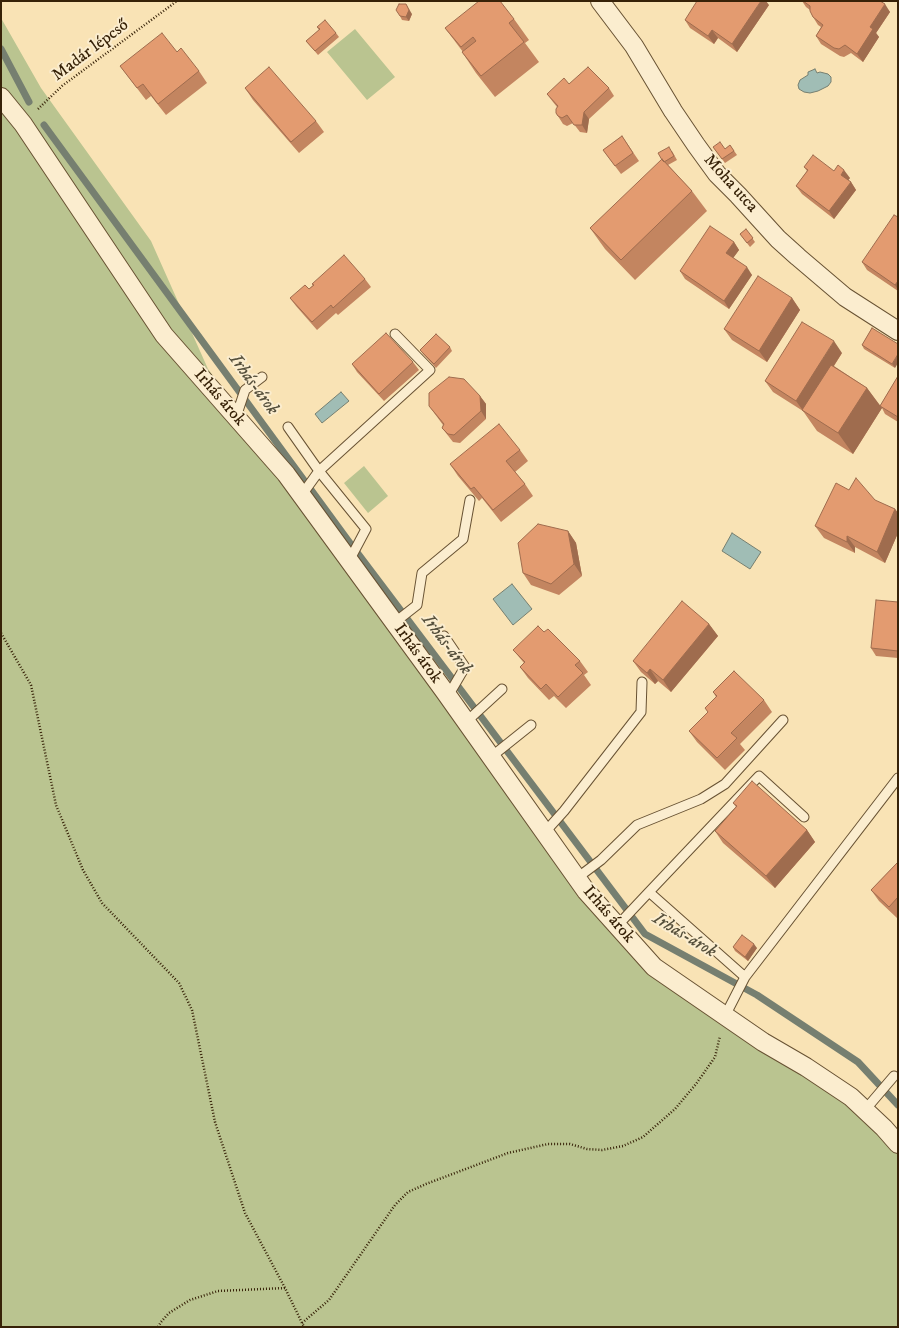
<!DOCTYPE html>
<html>
<head>
<meta charset="utf-8">
<style>
  body { margin:0 }
  #map { position:relative; width:899px; height:1328px; overflow:hidden; background:#f9e3b5; font-family:"IM FELL DW Pica",serif }
  canvas { display:block }
  .frame { position:absolute; inset:0; border:2px solid #372208; pointer-events:none }
</style>
</head>
<body>
<div id="map">
<canvas width="899" height="1328"></canvas>
<div class="frame"></div>
</div>
<script>
const context = document.querySelector('canvas').getContext('2d');
context.lineJoin = 'round';
function paint(path, color) {
  context.fillStyle = color;
  context.fill(path, 'evenodd');
}
function toPath(rows) {
  const path = new Path2D();
  for (const r of rows) {
    path.moveTo(r[0], r[1]);
    for (let i = 2; i < r.length; i += 2) path.lineTo(r[i], r[i + 1]);
  }
  return path;
}
function stroke(path, color, width, dash) {
  context.strokeStyle = color;
  context.lineWidth = width;
  context.lineCap = dash ? 'butt' : 'round';
  context.setLineDash(dash || []);
  context.stroke(path);
}
function write(font, color, halo, rows, align = 'center') {
  context.font = font + ' "IM FELL DW Pica",serif';
  context.lineWidth = 4;
  context.setLineDash([]);
  context.textBaseline = 'middle';
  context.strokeStyle = halo;
  context.fillStyle = color;
  for (const [text, x, y, turn = 0] of rows) {
    context.save();
    context.translate(x, y);
    context.rotate((+turn || 0) * Math.PI / 180);
    context.textAlign = isNaN(turn) ? turn : align;
    if (halo) context.strokeText(text, 0, 0);
    context.fillText(text, 0, 0);
    context.restore();
  }
}
const green = toPath([
  [1,18,41,88,151,241,208,369,445,692,654,967,806,1067,898,1144,898,1327,1,1327],
  [355,29,395,77,367,100,327,52],
  [364,466,388,496,368,513,344,483]
]);
const water = toPath([
  [815,69,817,73,820,72,828,74,831,77,831,82,828,86,818,91,810,93,804,92,799,89,798,85,800,80,808,75,808,72,815,69],
  [341,392,349,401,322,423,315,414,341,392],
  [732,533,761,552,750,569,722,551,732,533],
  [512,584,532,609,513,625,493,599,512,584]
]);
const stream = toPath([
  [1,49,29,102],
  [44,125,350,543,645,934,757,995,858,1062,898,1105]
]);
const path = toPath([
  [38,109,62,86,177,1],
  [1,633,31,685,56,805,83,870,102,903,179,983,192,1010,215,1122,245,1213,285,1288,304,1327],
  [302,1323,329,1300,395,1205,408,1192,426,1184,508,1153,548,1144,570,1144,587,1149,602,1150,623,1146,643,1137,675,1109,696,1084,715,1057,720,1036],
  [158,1327,161,1322,169,1313,190,1300,218,1291,285,1288]
]);
const lane = toPath([
  [236,417,245,390,262,377],
  [288,427,319,471,366,529,349,561],
  [301,496,319,471,430,370,395,334],
  [394,623,417,605,422,573,463,539,470,500],
  [444,636,465,667,448,696],
  [466,722,502,689],
  [491,757,531,725],
  [545,832,564,811,641,712,642,682],
  [577,878,601,860,637,825,701,799,725,784,783,720],
  [649,892,759,776,804,817],
  [617,926,649,892,745,977],
  [725,1016,745,977,898,778],
  [865,1110,894,1076]
]);
const street = toPath([
  [600,1,634,46,673,111,696,145,717,174,738,195,778,239,798,257,845,297,898,331],
  [1,97,23,124,164,335,286,474,445,692,586,891,654,967,763,1042,806,1067,851,1097,884,1128,898,1144]
]);
const wall = toPath([
  [802,1,880,1,890,12,876,33,879,37,863,62,851,53,844,57,840,56,821,44,816,36,821,27,818,25,813,17,810,10,806,7],
  [769,5,737,52,718,38,714,44,690,28,685,20],
  [412,14,409,21,402,20,400,16],
  [514,19,529,40,525,43,539,62,495,97,476,73,462,52,463,52,445,28],
  [317,27,336,33,339,37,318,55,306,41,319,30],
  [177,52,199,71,207,83,166,115,151,96,146,100,120,66],
  [569,84,609,88,614,96,589,119,587,133,580,132,573,123,567,126,563,124,556,113,557,107,553,102,547,94],
  [245,88,316,121,324,132,299,153,253,100],
  [622,136,639,161,621,174,603,150],
  [730,145,737,155,725,163,713,147,725,149],
  [672,151,677,160,668,165,692,191,707,211,635,280,605,249,590,228],
  [804,167,834,171,850,178,848,180,851,182,856,190,834,219,802,194,796,186,807,171],
  [898,217,898,291,867,270,862,262],
  [746,229,755,242,750,247,740,234],
  [734,242,739,250,733,258,752,275,729,309,685,279,680,271],
  [365,279,371,287,338,315,336,313,317,330,296,306,290,298,309,289,313,285,312,284],
  [792,298,800,310,767,362,732,340,724,329],
  [872,328,895,368,864,349,862,345],
  [450,347,452,351,436,368,423,354,420,350],
  [842,353,834,366,867,388,880,406,898,376,898,422,885,414,882,408,853,454,817,431,803,411,773,392,765,381],
  [413,362,419,370,384,401,357,372,352,364],
  [480,396,486,404,486,419,460,443,453,442,442,428,443,425,429,406],
  [520,450,528,461,515,472,525,484,533,496,501,522,482,498,479,501,458,476,450,464],
  [849,490,895,509,898,513,898,533,885,563,855,547,855,553,824,538,815,526],
  [568,531,576,543,582,576,559,595,531,585,523,573],
  [898,602,898,658,876,656,871,648],
  [709,624,718,636,671,692,658,681,655,684,641,672,633,661],
  [544,632,580,661,588,672,584,675,591,685,566,708,554,696,549,700,528,678,520,667,524,663,513,650],
  [713,692,764,700,772,712,740,744,745,750,725,770,697,742,689,731,708,712,705,708,716,697],
  [733,803,807,830,815,842,775,888,723,843,715,831,736,807],
  [898,862,898,917,897,918,879,901,871,890],
  [733,947,757,948,748,961,735,951]
]);
const shadedWall = toPath([
  [761,1,766,1,769,5,737,52,732,44],
  [406,4,412,14,409,21,406,17],
  [885,4,890,12,876,33,879,37,863,62,857,54,870,27],
  [712,30,718,38,714,44,708,36],
  [584,112,589,119,587,133,582,125],
  [844,170,850,178,846,183,841,175],
  [851,182,856,190,834,219,829,211],
  [734,242,739,250,731,261,726,253],
  [747,267,752,275,729,309,724,301],
  [898,281,898,290,895,285],
  [792,298,800,310,767,362,759,351],
  [834,341,842,353,804,412,796,401],
  [898,354,898,363,895,368,892,364],
  [867,388,882,408,853,454,838,433],
  [480,396,486,404,486,419,481,411],
  [895,509,898,513,898,533,885,563,877,552],
  [568,531,576,543,582,576,574,564],
  [847,536,855,547,855,553,847,542],
  [709,624,718,636,671,692,663,680],
  [650,669,658,681,655,684,647,673],
  [807,830,815,842,775,888,766,876],
  [754,944,757,948,748,961,745,957]
]);
const building = toPath([
  [479,1,500,1,514,19,509,23,524,42,481,76,462,52,476,41,473,37,461,47,445,28,479,1],
  [697,1,761,1,732,44,712,30,708,36,685,20,697,1],
  [803,1,880,1,885,4,870,27,873,29,857,54,845,45,839,49,834,48,816,36,823,25,813,17,810,11,810,6,803,1],
  [399,4,406,4,409,10,406,17,400,16,396,10,399,4],
  [325,20,336,33,315,51,306,41,320,29,317,27,325,20],
  [162,33,177,52,181,48,199,71,158,104,143,84,137,88,120,66,162,33],
  [269,67,316,121,291,142,245,88,269,67],
  [588,67,609,88,584,112,582,125,574,125,567,115,562,118,558,116,556,113,556,109,558,106,547,94,564,78,569,84,588,67],
  [622,136,633,153,615,166,603,150,622,136],
  [720,142,725,149,730,145,734,151,722,159,713,147,720,142],
  [669,147,674,156,664,162,662,160,658,153,669,147],
  [813,155,834,171,838,165,844,170,841,175,851,182,829,211,796,186,808,170,804,167,813,155],
  [662,159,692,191,621,260,590,228,662,159],
  [894,215,898,217,898,281,895,285,862,262,894,215],
  [710,226,734,242,726,253,747,267,724,301,680,271,710,226],
  [746,229,753,238,747,243,740,234,746,229],
  [344,255,365,279,333,308,331,305,312,322,290,298,305,285,309,289,314,285,312,284,344,255],
  [758,276,792,298,759,351,724,329,758,276],
  [802,322,834,341,796,401,765,381,802,322],
  [872,328,898,344,898,354,892,364,862,345,872,328],
  [386,333,413,362,379,394,352,364,386,333],
  [436,334,450,347,434,364,420,350,436,334],
  [831,365,867,388,838,433,802,410,831,365],
  [898,376,898,417,880,406,898,376],
  [449,377,464,379,480,396,481,411,454,435,448,434,442,428,444,424,429,406,429,393,449,377],
  [499,424,520,450,506,461,525,484,493,510,474,487,471,489,450,464,499,424],
  [856,478,875,500,895,509,877,552,847,536,847,542,815,526,836,483,849,490,856,478],
  [538,524,568,531,574,564,551,584,523,573,518,543,538,524],
  [876,600,898,602,898,651,871,648,876,600],
  [682,601,709,624,663,680,650,669,647,673,633,661,682,601],
  [538,626,544,632,548,629,580,661,575,665,583,673,558,697,546,684,541,689,520,667,525,662,513,650,538,626],
  [734,671,764,700,731,733,737,738,717,758,689,731,708,712,705,708,717,696,713,692,734,671],
  [752,781,807,830,766,876,715,831,737,806,733,803,752,781],
  [898,862,898,897,889,907,871,890,898,862],
  [742,935,754,944,745,957,733,947,742,935]
]);
const streetNames = [
  ["Madár lépcső",91,51,-37],
  ["Moha utca",730,184,48],
  ["Irhás árok",219,398,49],
  ["Irhás árok",417,654,54],
  ["Irhás árok",608,915,49]
];
const waterNames = [
  ["Irhás-árok",253,385,54],
  ["Irhás-árok",446,645,53],
  ["Irhás-árok",684,936,31]
];
paint(green, '#bac490');
paint(water, '#a0bdb5');
stroke(water, '#767f70', 1);
stroke(stream, '#767f70', 7);
stroke(lane, '#685233', 11);
stroke(street, '#685233', 20);
stroke(path, '#372208', 2.5, [1, 2]);
stroke(lane, '#fbedcf', 9);
stroke(street, '#fbedcf', 18);
paint(wall, '#c38560');
paint(shadedWall, '#9f6c4e');
paint(building, '#e39b70');
stroke(building, '#9f6c4e', 1);
write('17px', '#372208', '#fbedcf', streetNames);
write('italic 18px', '#56503c', '#fbedcf', waterNames);
</script>
</body>
</html>
